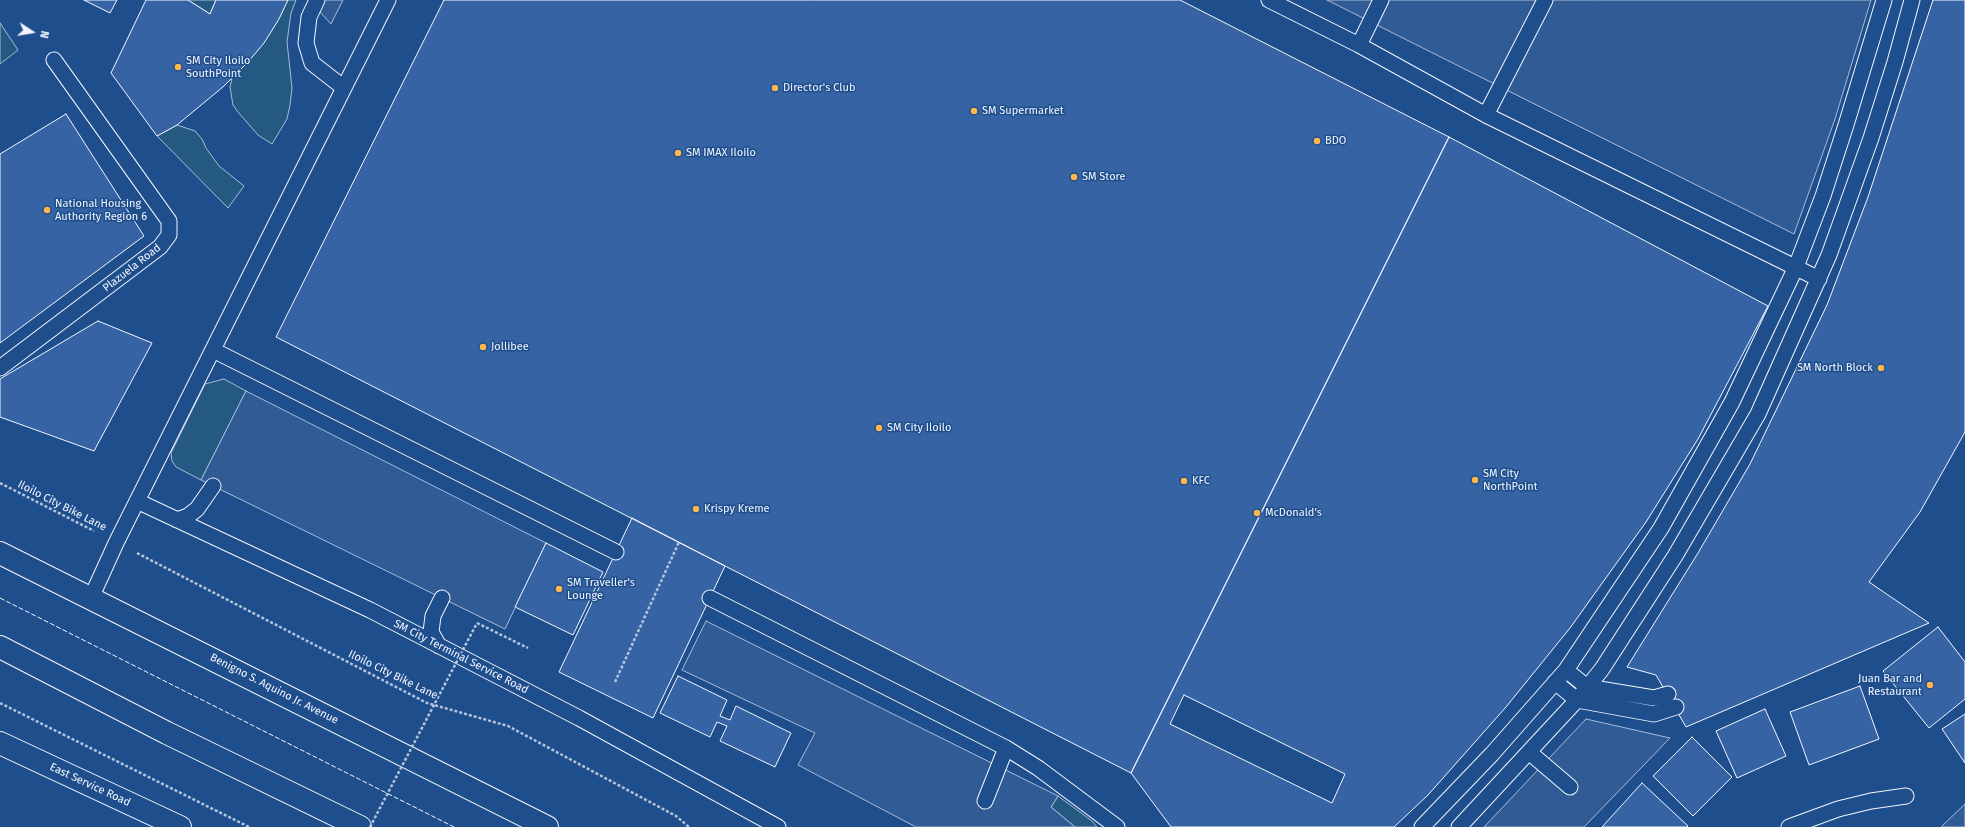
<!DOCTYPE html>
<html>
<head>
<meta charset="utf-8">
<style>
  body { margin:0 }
  #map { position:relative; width:1965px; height:827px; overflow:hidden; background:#1f4e8c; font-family:"Fira Sans",sans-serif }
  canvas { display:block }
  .north { position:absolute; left:12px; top:12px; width:40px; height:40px; -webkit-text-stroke:3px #1f4e8c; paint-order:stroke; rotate:102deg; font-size:11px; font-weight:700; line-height:16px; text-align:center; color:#f2f6ff }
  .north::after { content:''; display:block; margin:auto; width:14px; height:18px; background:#f2f6ff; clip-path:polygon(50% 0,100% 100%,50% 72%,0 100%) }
</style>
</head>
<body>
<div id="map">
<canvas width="1965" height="827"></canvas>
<div class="north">N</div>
</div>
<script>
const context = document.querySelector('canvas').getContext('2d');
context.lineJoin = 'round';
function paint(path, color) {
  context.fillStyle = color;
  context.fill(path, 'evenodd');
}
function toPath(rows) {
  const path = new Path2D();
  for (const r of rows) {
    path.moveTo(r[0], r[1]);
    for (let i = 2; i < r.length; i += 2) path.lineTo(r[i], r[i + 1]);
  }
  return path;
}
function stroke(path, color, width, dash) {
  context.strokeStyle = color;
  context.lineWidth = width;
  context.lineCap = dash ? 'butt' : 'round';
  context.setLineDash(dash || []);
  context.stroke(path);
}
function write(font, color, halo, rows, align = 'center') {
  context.font = font + ' "Fira Sans",sans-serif';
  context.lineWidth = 3;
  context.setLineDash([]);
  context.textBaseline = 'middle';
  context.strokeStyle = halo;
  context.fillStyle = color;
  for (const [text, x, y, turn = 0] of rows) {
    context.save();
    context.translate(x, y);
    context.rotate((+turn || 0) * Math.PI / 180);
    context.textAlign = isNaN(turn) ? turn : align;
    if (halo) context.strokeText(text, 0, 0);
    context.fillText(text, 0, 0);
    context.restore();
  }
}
const green = toPath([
  [188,0,216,0,210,14,188,0],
  [288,0,296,0,291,13,287,42,292,88,290,105,287,119,272,144,258,135,238,112,233,105,230,87,232,78,288,0],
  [0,23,18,50,0,64,0,23],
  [177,125,195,131,202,139,206,148,219,166,244,186,228,208,157,136,177,125],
  [224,379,246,391,201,480,176,467,172,461,171,453,205,384,224,379],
  [1058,796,1092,821,1097,827,1075,827,1051,807,1058,796]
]);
const parking = toPath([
  [309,0,343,0,331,24,309,0],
  [1327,0,1871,0,1835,119,1794,234,1327,0],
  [246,391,546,543,505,629,201,480,246,391],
  [706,621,1058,796,1051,807,1075,827,916,827,798,765,815,733,682,670,706,621],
  [1586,719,1670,738,1584,827,1484,827,1586,719],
  [1965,804,1965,827,1941,827,1942,826,1965,804]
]);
const building = toPath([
  [84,0,117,0,110,13,84,0],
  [146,0,188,0,210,14,216,0,288,0,279,19,264,43,248,62,224,86,177,125,157,136,111,73,146,0],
  [444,0,1180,0,1449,137,1131,773,276,337,444,0],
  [1933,0,1965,0,1965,432,1920,512,1869,582,1929,623,1686,727,1656,675,1627,667,1698,553,1750,464,1827,305,1868,197,1933,0],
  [66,114,144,236,0,343,0,154,66,114],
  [1449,137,1768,306,1698,439,1646,522,1570,628,1506,707,1428,795,1394,827,1171,827,1131,773,1449,137],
  [98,321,152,343,94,451,0,417,0,379,98,321],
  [632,518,725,566,653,718,559,672,632,518],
  [546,543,603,572,573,635,515,607,546,543],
  [1938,627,1965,662,1965,699,1929,728,1883,671,1938,627],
  [678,676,727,700,720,716,730,720,736,706,791,733,775,767,720,741,727,726,717,722,710,737,660,713,678,676],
  [1860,686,1879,739,1809,765,1790,712,1860,686],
  [1184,695,1345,774,1332,803,1170,724,1184,695],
  [1765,709,1786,756,1737,778,1716,731,1765,709],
  [1965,714,1965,763,1942,729,1965,714],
  [1692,737,1732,777,1693,816,1653,776,1692,737],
  [1642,783,1688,826,1687,827,1602,827,1642,783]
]);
const path = toPath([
  [0,483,94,531],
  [137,553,427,703,508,726,676,816,689,827],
  [477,623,528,648],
  [615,682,679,542],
  [0,703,249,827]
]);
const service = toPath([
  [317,0,309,17,306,43,312,63,344,88],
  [1269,0,1359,45,1486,115,1819,279],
  [1359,45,1381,0],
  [1486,115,1545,0],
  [213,350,616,552],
  [0,368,160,247,169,235,169,221,54,60],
  [137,501,370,610,579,718,778,827],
  [177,520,188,516,197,509,213,486],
  [91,598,116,543,388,0],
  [710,598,1006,748,1038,768,1117,827],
  [439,646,431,632,433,616,442,598],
  [1566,670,1587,687,1654,698,1668,694],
  [1555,682,1577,700,1602,669,1675,556,1758,414,1829,255,1871,138,1895,62,1912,0],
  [1529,752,1570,787],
  [985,801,1006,748],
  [1422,827,1492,754,1566,670,1661,528,1732,402,1796,267,1823,196,1846,125,1884,0],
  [1459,827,1577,700,1654,714,1676,707],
  [1789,827,1838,809,1871,801,1906,796]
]);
const tertiary = toPath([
  [0,743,180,827]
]);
const trunk = toPath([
  [0,553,547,827],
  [0,647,167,733,360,827]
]);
const pathBridge = toPath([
  [370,827,477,623]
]);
const fence = toPath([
  [0,598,454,827]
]);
const markers = [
  [178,67,4,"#ffb74d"],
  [775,88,4,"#ffb74d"],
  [974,111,4,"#ffb74d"],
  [1317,141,4,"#ffb74d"],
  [678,153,4,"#ffb74d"],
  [1074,177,4,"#ffb74d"],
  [47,210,4,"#ffb74d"],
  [483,347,4,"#ffb74d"],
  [1881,368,4,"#ffb74d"],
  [879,428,4,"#ffb74d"],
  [1475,480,4,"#ffb74d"],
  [1184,481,4,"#ffb74d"],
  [696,509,4,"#ffb74d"],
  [1257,513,4,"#ffb74d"],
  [559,589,4,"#ffb74d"],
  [1930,685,4,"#ffb74d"]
];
const poiNames = [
  ["SM City Iloilo",186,61],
  ["SouthPoint",186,74],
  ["Director's Club",783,88],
  ["SM Supermarket",982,111],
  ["BDO",1325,141],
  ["SM IMAX Iloilo",686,153],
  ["SM Store",1082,177],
  ["National Housing",55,204],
  ["Authority Region 6",55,217],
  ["Jollibee",491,347],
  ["SM North Block",1873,368,"right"],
  ["SM City Iloilo",887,428],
  ["SM City",1483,474],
  ["NorthPoint",1483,487],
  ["KFC",1192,481],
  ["Krispy Kreme",704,509],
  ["McDonald's",1265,513],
  ["SM Traveller's",567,583],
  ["Lounge",567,596],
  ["Juan Bar and",1922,679,"right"],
  ["Restaurant",1922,692,"right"]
];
const streetNames = [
  ["Plazuela Road",132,268,-38],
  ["Iloilo City Bike Lane",62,506,27],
  ["SM City Terminal Service Road",461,657,27],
  ["Iloilo City Bike Lane",393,675,26],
  ["Benigno S. Aquino Jr. Avenue",274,689,27],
  ["East Service Road",90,785,25]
];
paint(green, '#245a82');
stroke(green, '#a8bbd7', 1);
paint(parking, '#305b95');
stroke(parking, '#a8bbd7', 1);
paint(building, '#3563a3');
stroke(building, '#f2f6ff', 1);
stroke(service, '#f2f6ff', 17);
stroke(tertiary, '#f2f6ff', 24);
stroke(trunk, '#f2f6ff', 24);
stroke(path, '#b3c4dc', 2.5, [3, 2]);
stroke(service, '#1f4e8c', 15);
stroke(tertiary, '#1f4e8c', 22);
stroke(trunk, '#1f4e8c', 22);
stroke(pathBridge, '#b3c4dc', 2.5, [3, 2]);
stroke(fence, '#f2f6ff', 1, [5, 2]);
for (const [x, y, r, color] of markers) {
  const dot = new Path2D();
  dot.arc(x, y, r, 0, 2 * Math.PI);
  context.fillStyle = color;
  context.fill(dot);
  stroke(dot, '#1f4e8c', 1.5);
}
write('11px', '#f2f6ff', '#1f4e8c', poiNames, 'left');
write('11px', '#f2f6ff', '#1f4e8c', streetNames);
</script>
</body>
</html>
